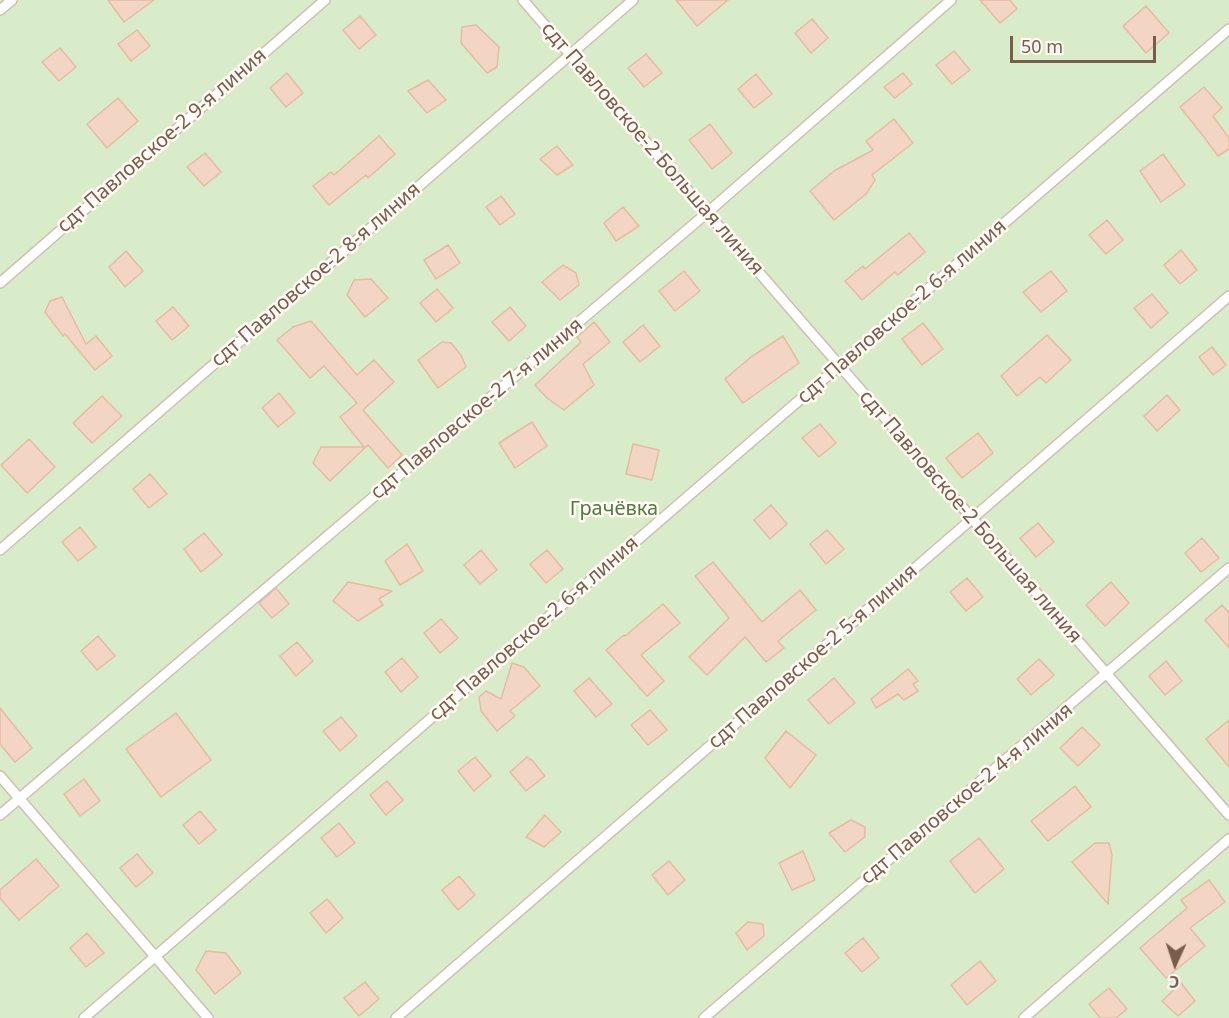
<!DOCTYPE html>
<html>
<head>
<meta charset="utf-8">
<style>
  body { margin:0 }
  #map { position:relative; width:1229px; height:1018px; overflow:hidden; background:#fdf6ec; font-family:"Noto Sans",sans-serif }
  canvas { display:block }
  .north { position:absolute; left:1145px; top:934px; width:60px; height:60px; -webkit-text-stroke:4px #fffaf3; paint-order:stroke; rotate:183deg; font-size:16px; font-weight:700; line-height:24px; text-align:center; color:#7a5c4d }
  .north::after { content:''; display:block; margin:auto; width:21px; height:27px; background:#7a5c4d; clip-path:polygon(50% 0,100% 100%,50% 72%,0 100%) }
  .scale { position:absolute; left:1010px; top:36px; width:146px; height:27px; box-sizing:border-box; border:3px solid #7a5c4d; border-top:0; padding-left:8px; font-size:18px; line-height:21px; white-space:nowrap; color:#7a5c4d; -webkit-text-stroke:4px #fffaf3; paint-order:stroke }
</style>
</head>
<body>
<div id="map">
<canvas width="1229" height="1018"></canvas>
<div class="north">С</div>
<div class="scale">50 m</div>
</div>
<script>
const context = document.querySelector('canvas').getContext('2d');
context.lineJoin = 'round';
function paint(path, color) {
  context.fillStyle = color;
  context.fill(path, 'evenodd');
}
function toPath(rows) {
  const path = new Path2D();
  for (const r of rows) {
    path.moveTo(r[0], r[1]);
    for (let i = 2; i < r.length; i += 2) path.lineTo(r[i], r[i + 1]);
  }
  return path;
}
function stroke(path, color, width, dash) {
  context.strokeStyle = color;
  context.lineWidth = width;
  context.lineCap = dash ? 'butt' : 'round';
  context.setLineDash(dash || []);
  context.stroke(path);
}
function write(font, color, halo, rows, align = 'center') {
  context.font = font + ' "Noto Sans",sans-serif';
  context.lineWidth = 5;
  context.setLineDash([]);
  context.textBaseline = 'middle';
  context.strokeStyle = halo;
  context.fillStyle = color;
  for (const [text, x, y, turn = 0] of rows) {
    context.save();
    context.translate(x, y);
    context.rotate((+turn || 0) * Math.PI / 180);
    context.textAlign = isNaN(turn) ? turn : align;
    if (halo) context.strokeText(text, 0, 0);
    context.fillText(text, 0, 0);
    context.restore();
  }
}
const green = toPath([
  [0,0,1229,0,1229,1018,0,1018]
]);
const building = toPath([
  [108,0,154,0,124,22,108,0],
  [676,0,728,0,697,26,676,0],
  [980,0,1010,0,1017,9,1000,23,980,0],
  [1146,6,1169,33,1146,53,1123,26,1146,6],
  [360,16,376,35,359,49,343,30,360,16],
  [812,19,828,38,811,53,795,33,812,19],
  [476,25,499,47,497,67,487,73,461,43,462,27,476,25],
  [137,30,150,46,131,61,118,44,137,30],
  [60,48,76,67,59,81,42,62,60,48],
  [954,51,970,70,952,84,936,65,954,51],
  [646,54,662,73,644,87,628,68,646,54],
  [287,73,303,93,286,107,270,88,287,73],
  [903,73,912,84,895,98,884,87,903,73],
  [756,74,772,94,754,108,738,89,756,74],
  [428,80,446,100,427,113,408,91,428,80],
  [1204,87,1222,108,1213,116,1229,138,1229,149,1218,156,1204,137,1180,107,1204,87],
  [118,98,138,121,107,148,87,124,118,98],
  [894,119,913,143,872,175,875,180,866,194,834,220,810,191,834,171,873,150,866,141,894,119],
  [710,124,732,153,712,169,689,140,710,124],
  [379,136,395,154,368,178,366,175,329,205,313,186,331,172,334,175,379,136],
  [557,146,573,165,557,175,540,159,557,146],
  [205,153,221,172,204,186,187,167,205,153],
  [1163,154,1185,185,1161,202,1140,171,1163,154],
  [501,196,515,214,500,225,486,207,501,196],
  [623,207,639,226,616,241,604,223,623,207],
  [1107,220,1123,240,1106,254,1089,235,1107,220],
  [909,233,925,252,898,275,895,272,862,300,845,281,863,266,865,269,909,233],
  [448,245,460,263,436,279,424,260,448,245],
  [1181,250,1197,270,1180,284,1164,265,1181,250],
  [126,251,143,271,125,287,109,267,126,251],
  [563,265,576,273,579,285,560,300,542,282,563,265],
  [684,271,700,291,675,311,659,291,684,271],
  [1051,271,1067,291,1041,312,1023,292,1051,271],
  [371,279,388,298,365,317,347,295,354,280,371,279],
  [437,289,453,308,436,322,420,303,437,289],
  [1152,294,1168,313,1151,328,1134,308,1152,294],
  [62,297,86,344,96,336,112,356,95,370,65,334,63,336,45,312,50,301,62,297],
  [173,307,189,326,172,340,156,321,173,307],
  [510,307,526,326,509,341,492,322,510,307],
  [311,321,357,375,374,360,394,382,363,410,402,455,388,468,368,445,330,481,313,463,321,447,364,447,340,417,357,403,324,366,310,378,277,340,293,327,311,321],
  [594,322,610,342,583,364,594,385,564,410,547,398,535,385,581,342,577,337,594,322],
  [923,323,943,349,922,365,902,339,923,323],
  [643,325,660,346,640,362,623,342,643,325],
  [1047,335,1071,360,1046,383,1040,377,1017,396,1001,376,1047,335],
  [783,336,799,363,743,403,725,379,751,357,783,336],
  [442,342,451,343,461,355,466,367,438,388,418,360,442,342],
  [1212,347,1226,365,1213,375,1199,357,1212,347],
  [279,393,295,413,278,427,262,408,279,393],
  [1167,395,1180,410,1157,431,1144,416,1167,395],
  [102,396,122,416,92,443,73,423,102,396],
  [532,422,547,446,515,468,499,443,532,422],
  [820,424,836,443,819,457,802,438,820,424],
  [978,433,993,453,962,478,946,458,978,433],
  [29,439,55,467,27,493,1,465,29,439],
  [633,444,659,450,652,480,626,474,633,444],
  [150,474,167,494,149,508,133,489,150,474],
  [771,505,787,524,770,539,754,520,771,505],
  [1038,523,1054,542,1036,557,1020,538,1038,523],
  [80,527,96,547,78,561,62,542,80,527],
  [827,530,844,549,826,564,810,544,827,530],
  [204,533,222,555,201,572,184,549,204,533],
  [1202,538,1219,558,1201,572,1185,553,1202,538],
  [407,544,423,571,400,585,385,561,407,544],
  [481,550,497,570,480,584,464,565,481,550],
  [547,550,563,569,546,583,530,564,547,550],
  [713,562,762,622,800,590,816,610,778,641,784,648,766,662,745,637,707,675,689,657,729,618,695,576,713,562],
  [967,578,983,597,966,611,950,592,967,578],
  [348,582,392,591,379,599,383,605,358,621,333,601,348,582],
  [1111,582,1129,603,1105,626,1086,605,1111,582],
  [276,588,289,604,272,618,259,603,276,588],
  [663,604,680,623,641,655,664,681,647,696,606,650,624,635,625,636,663,604],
  [1222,605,1229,613,1229,648,1205,620,1222,605],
  [441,619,458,638,440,653,424,633,441,619],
  [98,636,115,656,97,670,81,651,98,636],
  [297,642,313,661,296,676,280,656,297,642],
  [402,658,418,677,401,692,385,672,402,658],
  [1039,659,1054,675,1031,695,1017,679,1039,659],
  [1166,661,1182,681,1165,695,1149,676,1166,661],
  [512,663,524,667,540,686,510,711,515,716,497,731,481,711,479,697,486,691,501,699,512,663],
  [908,669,918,681,913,684,918,691,904,700,898,694,876,708,871,699,908,669],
  [589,678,612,704,596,717,574,691,589,678],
  [834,678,855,703,829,724,808,700,834,678],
  [0,708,32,748,15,762,0,744,0,708],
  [650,710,667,730,648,745,631,725,650,710],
  [176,713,211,760,161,797,126,749,176,713],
  [341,717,357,736,340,751,323,731,341,717],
  [1229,720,1229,767,1206,739,1229,720],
  [1082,727,1100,745,1078,766,1060,748,1082,727],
  [786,731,816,755,790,788,765,758,786,731],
  [475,757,491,776,474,791,458,771,475,757],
  [527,757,530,760,531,759,545,776,526,791,510,772,527,757],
  [84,779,100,801,80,816,64,794,84,779],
  [387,781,403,800,386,815,370,795,387,781],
  [1075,786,1091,807,1048,841,1031,821,1075,786],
  [200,811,216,830,199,844,183,825,200,811],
  [545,815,561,832,544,847,526,837,545,815],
  [851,820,865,827,865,837,845,852,829,833,851,820],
  [339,823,355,843,337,857,321,838,339,823],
  [979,838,1004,869,975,893,950,861,979,838],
  [1095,843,1109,843,1112,855,1108,904,1072,862,1095,843],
  [803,851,815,880,792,890,779,863,803,851],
  [137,854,153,873,136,887,120,868,137,854],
  [36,859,59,886,19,920,0,898,0,890,36,859],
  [669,861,685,880,668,895,652,875,669,861],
  [459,876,475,895,458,910,442,890,459,876],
  [1209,880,1225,902,1190,928,1205,946,1166,978,1140,948,1187,908,1181,900,1209,880],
  [327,899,343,918,326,933,310,913,327,899],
  [748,922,763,924,764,936,747,950,736,933,748,922],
  [87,933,104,953,86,967,70,948,87,933],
  [863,938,879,958,862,972,845,953,863,938],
  [206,951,226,953,241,973,215,994,196,970,206,951],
  [980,961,996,981,967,1005,951,985,980,961],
  [365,982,379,999,359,1016,344,998,365,982],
  [1181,983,1195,1001,1178,1016,1162,1001,1181,983],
  [1109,988,1127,1009,1116,1018,1100,1018,1089,1004,1109,988]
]);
const lane = toPath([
  [523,0,1229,815],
  [0,10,12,0],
  [0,283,325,0],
  [0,550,633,0],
  [0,776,208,1018],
  [0,815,708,212,951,0],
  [84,1018,1229,29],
  [396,1018,1229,296],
  [704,1018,1229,568],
  [1024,1018,1229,839]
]);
const streetNames = [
  ["сдт Павловское-2 9-я линия",162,141,-41],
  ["сдт Павловское-2 Большая линия",652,149,49],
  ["сдт Павловское-2 8-я линия",316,275,-41],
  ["сдт Павловское-2 6-я линия",902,312,-41],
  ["сдт Павловское-2 7-я линия",477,409,-40],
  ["сдт Павловское-2 Большая линия",970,517,49],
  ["сдт Павловское-2 6-я линия",534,629,-41],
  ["сдт Павловское-2 5-я линия",813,657,-41],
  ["сдт Павловское-2 4-я линия",967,794,-40]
];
const parkNames = [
  ["Грачёвка",614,509]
];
paint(green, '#d8ecc9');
paint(building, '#f3d5c3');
stroke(building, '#e6bba3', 1.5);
stroke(lane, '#d1beb0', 12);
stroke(lane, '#fff', 9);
write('20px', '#7a5c4d', '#fffaf3', streetNames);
write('20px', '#537a41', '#fffaf3', parkNames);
</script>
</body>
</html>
